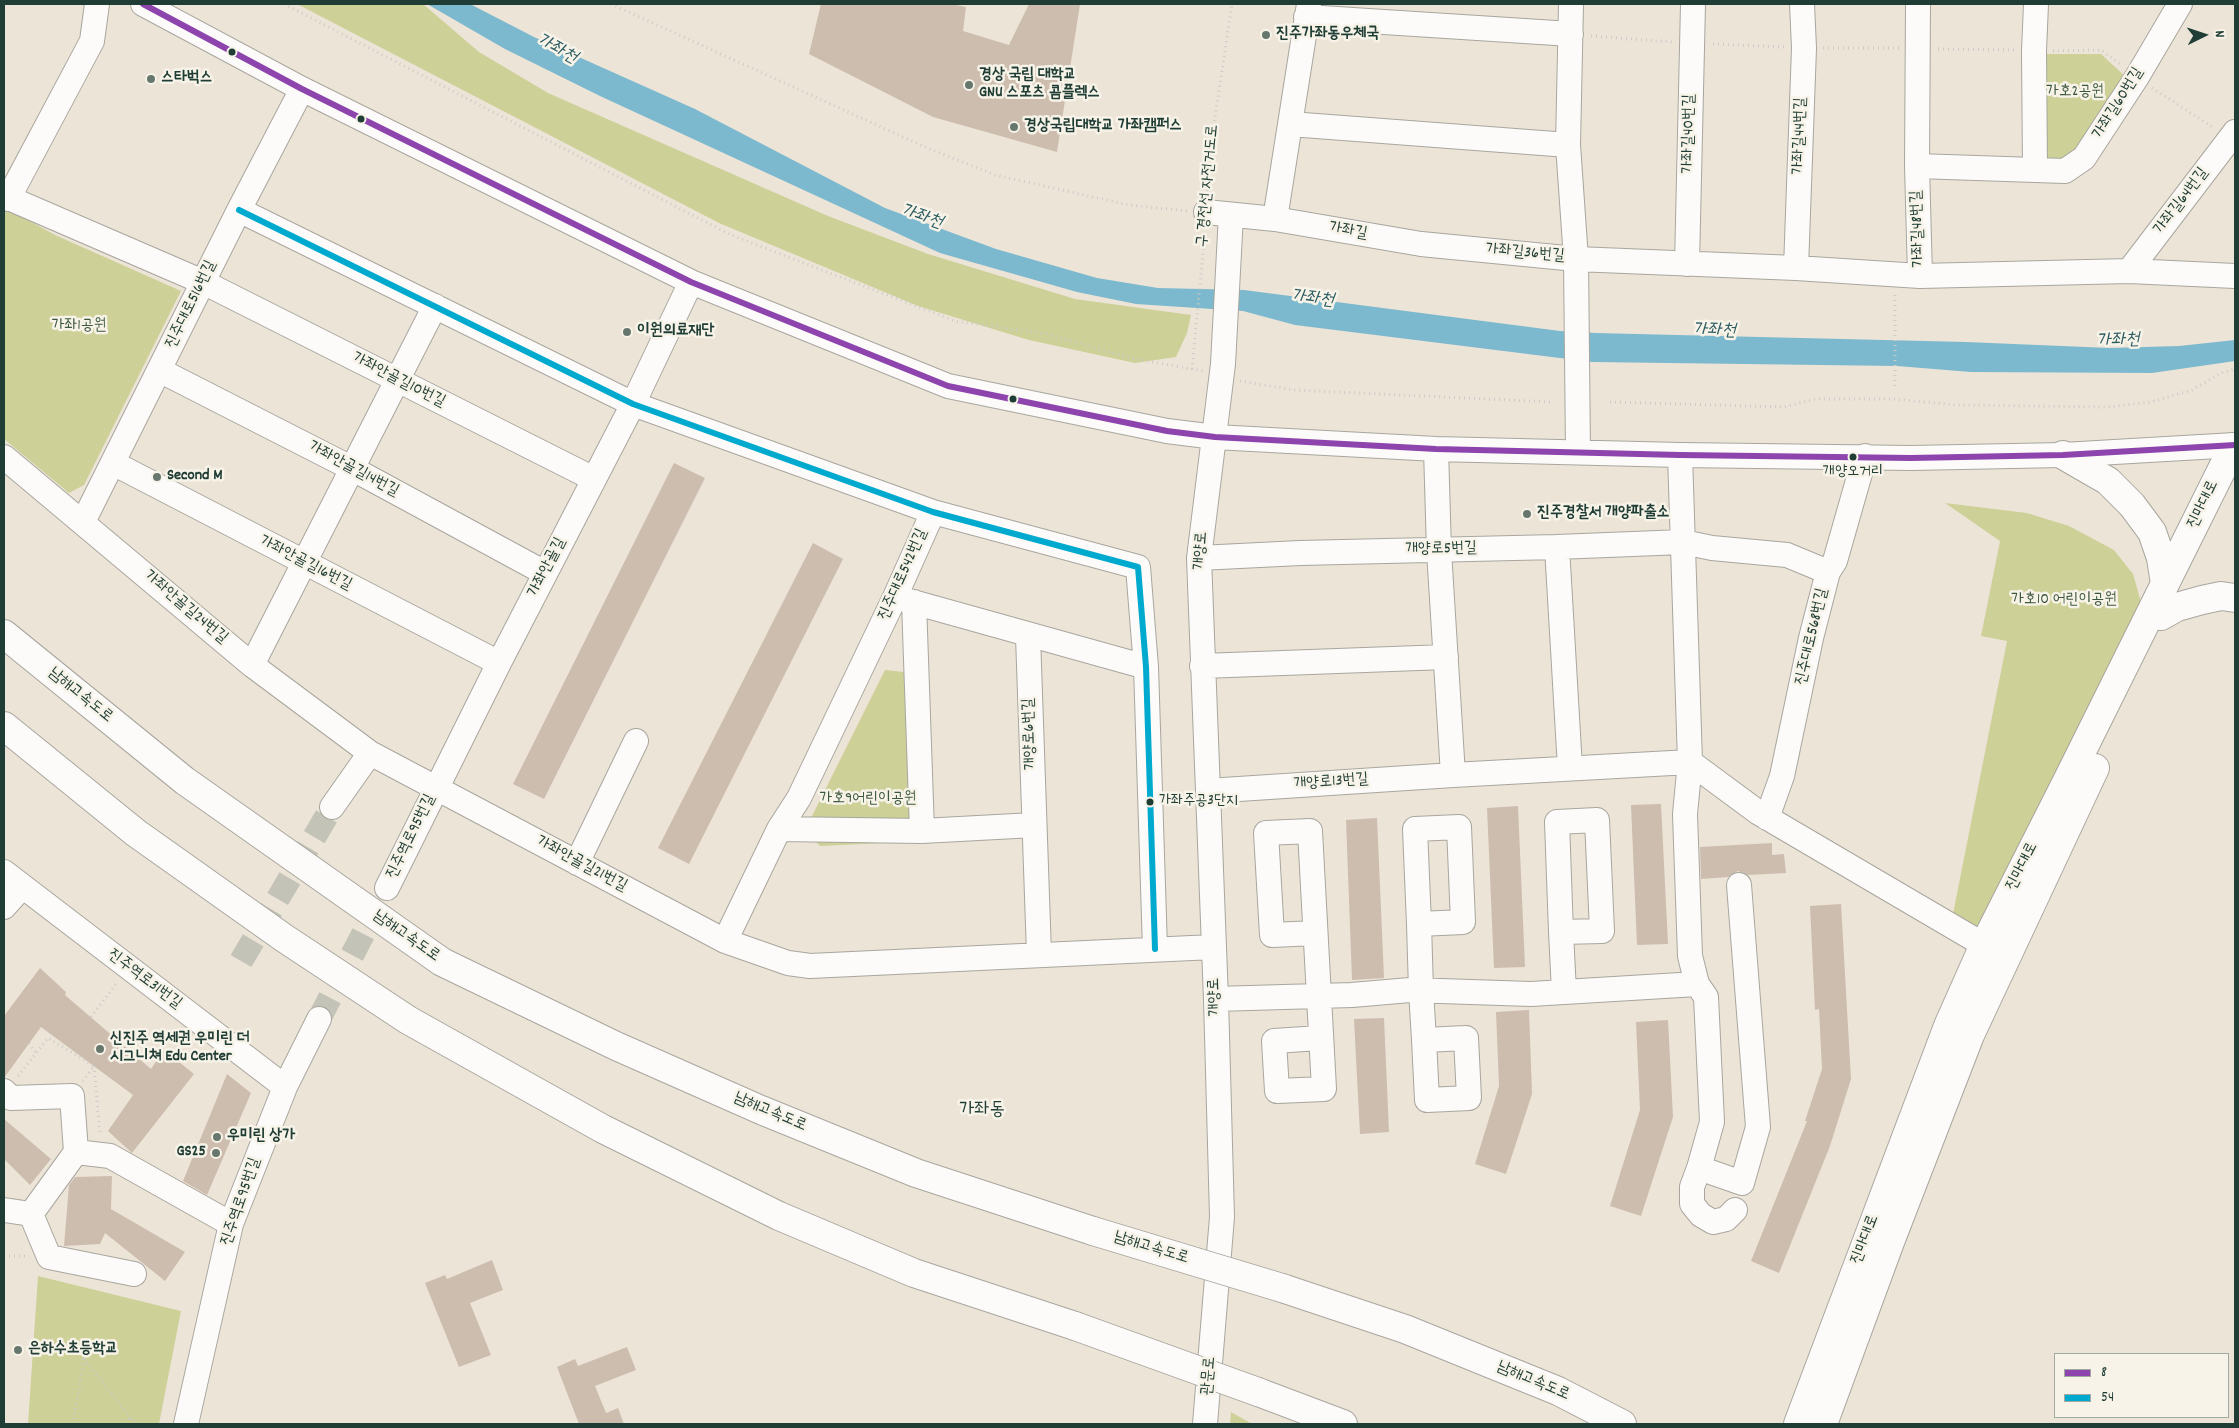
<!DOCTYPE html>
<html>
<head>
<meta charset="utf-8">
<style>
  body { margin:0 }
  #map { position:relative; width:2239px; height:1428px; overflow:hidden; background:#ede4d8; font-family:Dekko,sans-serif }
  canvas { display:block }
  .frame { position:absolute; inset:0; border:5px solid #1f3d34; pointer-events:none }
  .legend { position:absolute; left:2054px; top:1353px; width:175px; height:65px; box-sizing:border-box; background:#f7f3e8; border:1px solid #a1aaa0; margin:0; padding:6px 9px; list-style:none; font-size:15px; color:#1f3d34 }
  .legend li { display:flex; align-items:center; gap:10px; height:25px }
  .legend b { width:25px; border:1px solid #a1aaa0 }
  .north { position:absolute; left:2179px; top:10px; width:50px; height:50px; -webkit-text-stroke:4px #f7f3e8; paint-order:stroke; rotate:86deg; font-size:14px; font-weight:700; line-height:20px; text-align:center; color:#1f3d34 }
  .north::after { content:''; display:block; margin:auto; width:18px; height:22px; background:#1f3d34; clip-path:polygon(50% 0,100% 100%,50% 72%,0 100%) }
</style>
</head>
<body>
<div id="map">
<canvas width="2239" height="1428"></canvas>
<div class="frame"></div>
<ul class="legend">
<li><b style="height:6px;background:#8e44ad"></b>8</li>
<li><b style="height:6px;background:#00a9ce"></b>54</li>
</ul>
<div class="north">N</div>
</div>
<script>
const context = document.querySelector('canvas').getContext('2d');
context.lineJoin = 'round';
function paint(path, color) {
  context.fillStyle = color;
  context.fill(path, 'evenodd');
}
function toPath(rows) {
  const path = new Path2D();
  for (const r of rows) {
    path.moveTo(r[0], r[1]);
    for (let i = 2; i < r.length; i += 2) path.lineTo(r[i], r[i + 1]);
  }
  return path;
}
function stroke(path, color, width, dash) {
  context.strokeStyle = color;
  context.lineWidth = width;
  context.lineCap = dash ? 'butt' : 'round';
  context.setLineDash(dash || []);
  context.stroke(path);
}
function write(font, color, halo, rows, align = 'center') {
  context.font = font + ' Dekko,"Poor Story",sans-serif';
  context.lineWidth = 5;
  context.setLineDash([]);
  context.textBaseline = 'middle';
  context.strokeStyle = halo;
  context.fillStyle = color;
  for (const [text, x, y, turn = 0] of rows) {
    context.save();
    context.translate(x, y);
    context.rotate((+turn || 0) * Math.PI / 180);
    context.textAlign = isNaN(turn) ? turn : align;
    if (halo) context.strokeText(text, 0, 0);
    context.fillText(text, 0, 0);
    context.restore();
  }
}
const green = toPath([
  [297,4,423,4,479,52,548,93,828,216,928,254,1075,299,1191,315,1187,333,1176,357,1135,363,1029,340,918,306,719,223],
  [2038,54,2101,54,2128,79,2089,144,2060,165,2038,161],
  [4,207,55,235,181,291,84,485,69,493,4,439],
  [1945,503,2027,513,2069,526,2114,550,2133,574,2141,602,1973,940,1948,939,2007,641,1981,636,2000,541],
  [885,670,904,672,914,827,904,842,820,846,805,830],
  [38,1276,181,1311,159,1424,28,1424],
  [1231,1412,1252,1424,1230,1424]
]);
const water = toPath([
  [427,4,470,4,534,37,695,109,885,208,996,249,1097,278,1158,288,1244,290,1560,331,1595,333,1966,342,2110,348,2179,346,2235,340,2235,361,2152,373,1971,372,1897,366,1592,362,1295,325,1243,311,1136,304,1077,292,940,253,600,96,505,49]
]);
const building = toPath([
  [821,4,951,4,966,7,963,31,1009,45,1029,4,1080,4,1057,152,933,117,809,54],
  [674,463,705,478,544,799,513,784],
  [813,543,843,559,689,864,658,848],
  [1661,804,1668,944,1637,945,1631,805],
  [1518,806,1525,967,1494,968,1487,808],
  [1377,818,1384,978,1352,980,1346,820],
  [1772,843,1772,855,1784,854,1786,873,1748,875,1738,871,1728,877,1701,879,1700,847],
  [1841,904,1851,1079,1830,1146,1779,1273,1751,1261,1807,1121,1805,1121,1822,1069,1819,1009,1815,1010,1810,906],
  [40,968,66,992,65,995,151,1069,164,1050,194,1074,132,1153,108,1131,133,1095,41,1027,4,1078,4,1016],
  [1529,1010,1532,1094,1506,1174,1475,1164,1499,1086,1496,1012],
  [1384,1018,1389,1132,1360,1134,1354,1019],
  [1668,1020,1673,1117,1641,1216,1610,1206,1640,1110,1636,1022],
  [227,1074,251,1093,207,1195,183,1181],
  [4,1119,51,1159,30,1185,4,1159],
  [112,1176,111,1209,185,1252,165,1281,105,1233,100,1244,64,1246,69,1185,75,1177],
  [492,1260,503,1290,470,1303,491,1355,459,1367,425,1283,445,1275,447,1279],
  [627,1347,636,1370,595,1386,606,1413,618,1408,624,1424,579,1424,557,1367,575,1359,578,1366]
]);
const minorTunnel = toPath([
  [241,961,332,807],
  [319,1019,387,888]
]);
const path = toPath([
  [284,4,731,235,955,321,1047,334,1130,358,1203,371],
  [611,4,925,147,995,175,1129,205,1187,211],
  [1591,36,1672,42],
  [1713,44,1784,47],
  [1823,48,1899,48],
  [1938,49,2014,50],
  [2053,51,2101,50,2121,65],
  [2152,88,2214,128],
  [1208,191,1212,137,1232,4],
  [1895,295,1895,386],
  [1192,369,1205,233],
  [1240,381,1294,390,1551,402],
  [1610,402,1784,407,1815,399,1893,399,1957,405,2107,407,2151,402,2192,390,2221,373,2235,369],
  [91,1017,116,984],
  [29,1043,36,1053],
  [94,1066,100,1135],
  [18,1076,48,1038,94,1066,83,1081],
  [4,1256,26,1256],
  [73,1424,84,1359,130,1417,138,1424],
  [127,1424,130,1417]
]);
const minor = toPath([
  [143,4,302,89,691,282,948,386,1167,431,1215,437,1436,449,1680,455,1911,458,2063,455,2235,445],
  [1571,4,1568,145,1576,259,1578,452],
  [1918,4,1917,166,1920,276],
  [1306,17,1571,34],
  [1290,124,1568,145],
  [1917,166,2065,171,2084,158,2137,77,2180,4],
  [2035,168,2034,51,2036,4],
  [4,196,203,282,594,479],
  [8,199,92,41,97,4],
  [239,210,633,404,933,512,1138,567,1146,667,1155,949],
  [1206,212,1275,219,1421,244,1576,259,1796,268,1920,276,2129,271,2235,276],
  [1275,219,1309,4],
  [1687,264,1693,4],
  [1796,268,1804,48,1802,4],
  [2129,271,2235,132],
  [159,370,353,469,545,573],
  [1436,449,1439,551,1453,775],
  [1680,455,1690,762,1685,814,1690,956,1697,984],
  [4,457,252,665,370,753,725,941,788,963,810,966,1213,947],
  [113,463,499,663],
  [83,522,239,210,302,89],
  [1557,547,1570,768],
  [1199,558,1300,553,1557,547,1683,542,1712,548,1787,555,1828,572],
  [895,597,1146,667],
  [914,602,922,831],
  [1028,636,1039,954],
  [252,665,435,306],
  [1202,666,1446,657],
  [1690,762,1759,813,1984,945],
  [1208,791,1453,775,1690,762],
  [332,807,370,753],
  [1767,818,1782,776,1811,638,1828,572,1835,561,1865,456],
  [779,829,922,831,1034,825],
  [577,863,636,741],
  [4,872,285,1087],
  [387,888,499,663,633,404,691,282],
  [4,907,22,887],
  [1419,924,1463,922,1459,827,1415,829,1419,924,1421,990,1424,1040],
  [1561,932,1602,931,1597,820,1557,822,1561,932,1564,992],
  [1315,933,1272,935,1266,833,1310,831,1324,1089,1277,1091,1274,1041,1320,1038],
  [725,941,779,829,799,798,895,597,933,512],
  [1216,999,1352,995,1410,990,1531,994,1697,984,1706,997,1712,1122,1699,1168,1742,1183,1758,1127,1739,885],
  [1466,1038,1469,1098,1427,1100,1424,1040,1466,1038],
  [4,1091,11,1098,72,1096,76,1152,110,1156,231,1224],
  [1699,1168,1692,1187,1692,1204,1701,1215,1713,1222,1726,1219,1735,1210],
  [4,1210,31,1214,49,1257,134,1274],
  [31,1214,76,1152],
  [186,1424,231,1224,285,1087,319,1019],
  [1205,1424,1222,1217,1216,999,1199,558,1223,364,1231,215]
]);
const highway = toPath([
  [2063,455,2108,481,2132,505,2152,532,2161,558,2165,584],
  [2161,616,2177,607,2202,600,2221,596,2235,598],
  [4,634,185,781,442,962,616,1046,761,1110,916,1173,1093,1231],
  [4,726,136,833,284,938,408,1020,603,1129,779,1216,914,1273,1075,1326],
  [1282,1288,1405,1329,1558,1391,1622,1424],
  [1258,1392,1343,1424],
  [1798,1424,1948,1026,1984,945,2069,777,2233,447],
  [1823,1424,1890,1242,1970,1035,2095,768]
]);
const highwayBridge = toPath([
  [1093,1231,1282,1288],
  [1075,1326,1258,1392]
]);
const bus1 = toPath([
  [143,4,302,89,691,282,948,386,1167,431,1215,437,1436,449,1680,455,1911,458,2063,455,2235,445]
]);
const bus2 = toPath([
  [239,210,633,404,933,512,1138,567,1146,667,1155,949]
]);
const markers = [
  [1266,35,5,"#67776d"],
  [232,52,4.5,"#1f3d34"],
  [151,79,5,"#67776d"],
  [969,85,5,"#67776d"],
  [361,119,4.5,"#1f3d34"],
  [1014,127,5,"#67776d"],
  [627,332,5,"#67776d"],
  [1013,399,4.5,"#1f3d34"],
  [1853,457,4.5,"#1f3d34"],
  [157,477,5,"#67776d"],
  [1527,514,5,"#67776d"],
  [1150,802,4.5,"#1f3d34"],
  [100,1049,5,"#67776d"],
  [217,1137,5,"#67776d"],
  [216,1153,5,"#67776d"],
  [18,1350,5,"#67776d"]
];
const busNames = [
  ["개양오거리",1853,473],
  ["가좌주공3단지",1159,802,"left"]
];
const poiNames = [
  ["진주가좌동우체국",1276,35],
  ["경상 국립 대학교",979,76],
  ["GNU 스포츠 콤플렉스",979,94],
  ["스타벅스",161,79],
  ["경상국립대학교 가좌캠퍼스",1024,127],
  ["이원의료재단",637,332],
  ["Second M",167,477],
  ["진주경찰서 개양파출소",1537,514],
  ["신진주 역세권 우미린 더",110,1040],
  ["시그니쳐 Edu Center",110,1058],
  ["우미린 상가",227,1137],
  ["GS25",206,1153,"right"],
  ["은하수초등학교",28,1350]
];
const parkNames = [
  ["가호2공원",2075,93],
  ["가좌1공원",79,327],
  ["가호10 어린이공원",2064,601],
  ["가호9어린이공원",868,800]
];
const streetNames = [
  ["가좌길60번길",2119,104,-58],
  ["가좌길40번길",1690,134,-89],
  ["가좌길44번길",1801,136,-88],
  ["구 경전선 자전거도로",1209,186,-85],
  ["가좌길64번길",2182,202,-53],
  ["가좌길48번길",1919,229,-92],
  ["가좌길",1348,232,10],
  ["가좌길36번길",1525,254,5],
  ["진주대로516번길",192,305,-64],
  ["가좌안골길10번길",398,381,27],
  ["가좌안골길14번길",353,470,28],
  ["진마대로",2204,505,-64],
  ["개양로5번길",1441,550,-1],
  ["개양로",1202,551,-86],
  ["가좌안골길16번길",305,564,27],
  ["가좌안골길",548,568,-63],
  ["진주대로542번길",904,575,-66],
  ["가좌안골길24번길",185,608,40],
  ["진주대로568번길",1813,637,-77],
  ["남해고속도로",80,696,39],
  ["개양로6번길",1031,734,-92],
  ["개양로13번길",1331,783,-4],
  ["진주역로95번길",412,837,-64],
  ["가좌안골길21번길",581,865,28],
  ["진마대로",2023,867,-63],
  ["남해고속도로",406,937,35],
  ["진주역로31번길",144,980,37],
  ["개양로",1216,997,-92],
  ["남해고속도로",770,1113,23],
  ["진주역로95번길",242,1202,-71],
  ["진마대로",1866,1240,-69],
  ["남해고속도로",1151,1249,17],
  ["관문로",1210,1376,-85],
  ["남해고속도로",1533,1382,23]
];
const waterNames = [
  ["가좌천",556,50,29],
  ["가좌천",921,218,19],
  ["가좌천",1312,300,7],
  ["가좌천",1714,332,2],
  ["가좌천",2118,342,-2]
];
const quarterNames = [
  ["가좌동",982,1111]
];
paint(green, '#cdd097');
paint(water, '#7cb9ce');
paint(building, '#cdbdae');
stroke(minorTunnel, '#c4c3b7', 24, [24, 12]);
stroke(minor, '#a8a69e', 26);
stroke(highway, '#a8a69e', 30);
stroke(path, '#cbcbc8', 3, [1, 4]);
stroke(minor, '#fcfbf9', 24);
stroke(highway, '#fcfbf9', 28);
stroke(highwayBridge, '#a8a69e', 30, []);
stroke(highwayBridge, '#fcfbf9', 28);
stroke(bus1, '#8e44ad', 6);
stroke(bus2, '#00a9ce', 6);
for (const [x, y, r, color] of markers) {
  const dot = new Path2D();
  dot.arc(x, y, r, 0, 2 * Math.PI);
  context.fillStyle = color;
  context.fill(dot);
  stroke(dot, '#f7f3e8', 2);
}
write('15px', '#1f3d34', '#f7f3e8', busNames);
write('bold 16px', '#1f3d34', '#f7f3e8', poiNames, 'left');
write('16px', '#3c573d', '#f7f3e8', parkNames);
write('16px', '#1f3d34', '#f7f3e8', streetNames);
write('italic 18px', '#2c5c61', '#f7f3e8', waterNames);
write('19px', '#1f3d34', '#f7f3e8', quarterNames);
</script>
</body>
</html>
